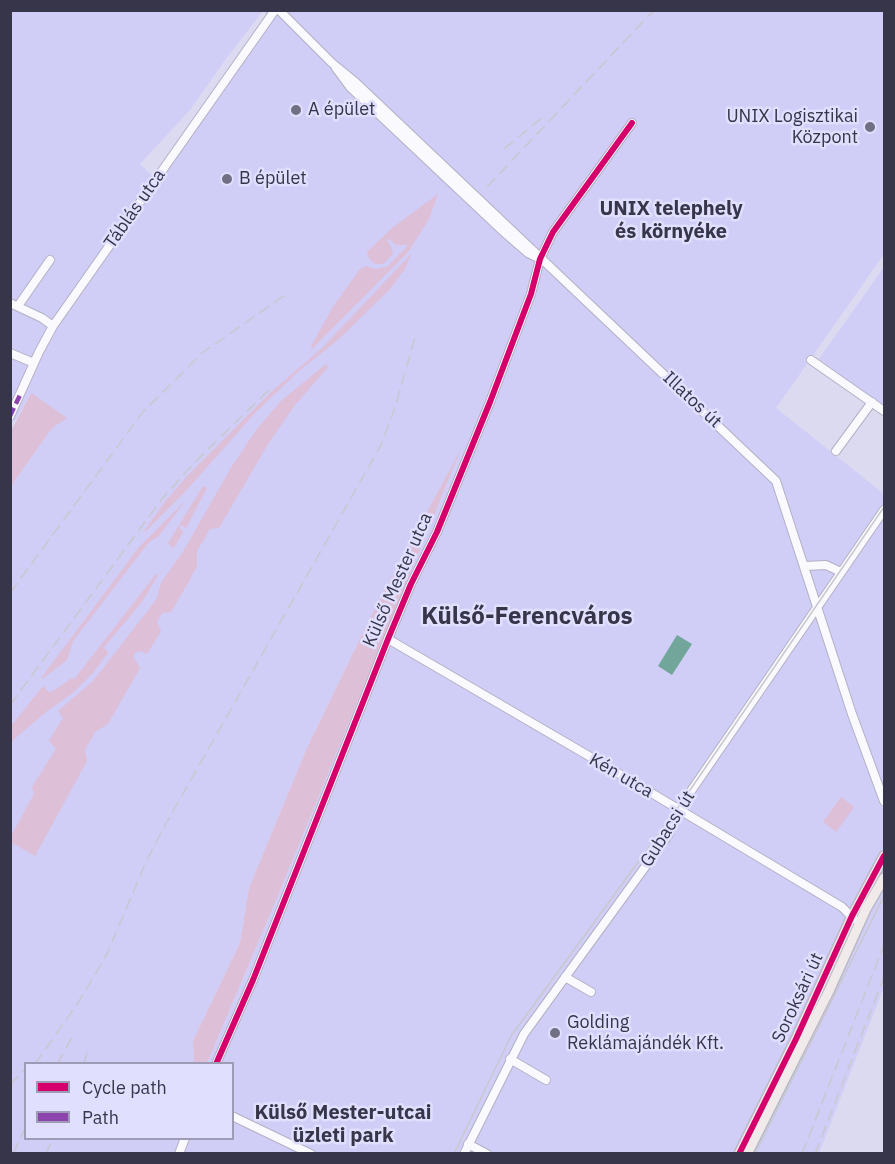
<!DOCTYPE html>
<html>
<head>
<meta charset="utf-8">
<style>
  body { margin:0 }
  #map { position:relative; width:895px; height:1164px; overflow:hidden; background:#dcdaf1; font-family:"IBM Plex Sans",sans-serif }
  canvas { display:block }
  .frame { position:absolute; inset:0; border:12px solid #363549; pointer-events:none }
  .legend { position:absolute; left:24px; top:1062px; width:210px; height:78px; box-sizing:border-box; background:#e1dffe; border:2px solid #9d9bb6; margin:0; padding:8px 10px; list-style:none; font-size:18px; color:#363549 }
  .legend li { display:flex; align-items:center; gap:12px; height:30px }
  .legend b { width:30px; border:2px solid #9d9bb6 }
</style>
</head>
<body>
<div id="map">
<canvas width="895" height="1164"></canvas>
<div class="frame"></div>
<ul class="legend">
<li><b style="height:8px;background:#d6006c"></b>Cycle path</li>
<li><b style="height:8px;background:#8e44ad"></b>Path</li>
</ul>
</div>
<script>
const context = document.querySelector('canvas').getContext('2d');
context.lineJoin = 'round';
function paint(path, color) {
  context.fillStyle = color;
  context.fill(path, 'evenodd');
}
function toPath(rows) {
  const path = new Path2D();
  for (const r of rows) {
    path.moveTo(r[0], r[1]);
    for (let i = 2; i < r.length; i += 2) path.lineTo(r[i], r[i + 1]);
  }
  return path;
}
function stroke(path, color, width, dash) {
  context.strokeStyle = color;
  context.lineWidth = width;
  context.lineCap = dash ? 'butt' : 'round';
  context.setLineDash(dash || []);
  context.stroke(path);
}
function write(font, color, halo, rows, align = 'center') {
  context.font = font + ' "IBM Plex Sans",sans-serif';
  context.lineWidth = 5;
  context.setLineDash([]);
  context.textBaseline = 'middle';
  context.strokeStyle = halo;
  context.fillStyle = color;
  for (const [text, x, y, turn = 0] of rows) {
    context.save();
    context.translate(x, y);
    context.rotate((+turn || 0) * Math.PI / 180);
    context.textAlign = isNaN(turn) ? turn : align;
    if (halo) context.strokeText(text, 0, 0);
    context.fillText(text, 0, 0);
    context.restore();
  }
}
const built = toPath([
  [11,11,884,11,884,254,776,408,884,494,884,987,819,1153,11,1153,11,486,52,428,31,393,15,421,11,420],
  [263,11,273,21,152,191,156,179,140,164,190,110,228,56],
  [458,456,280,891,207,1063,232,1064,232,1138,26,1138,26,1064,194,1063,193,1041,240,943,249,888,307,748,372,614],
  [884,267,884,407,819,359]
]);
const green = toPath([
  [438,194,429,219,409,251,312,349,311,346,333,307,359,270,366,266,375,269,387,267,408,245,396,245,389,239,387,241,392,248,393,254,383,264,375,264,370,260,367,254,368,251,392,228],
  [412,253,405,269,391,288,339,339,300,370,256,412,184,493,145,532,144,531,164,503,188,475,270,393,323,347],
  [326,364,328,367,295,405,268,444,219,528,210,529,197,551,197,566,188,583,171,612,162,613,157,622,161,631,147,654,140,651,136,652,133,656,140,668,108,724,95,732,85,750,87,761,35,856,11,842,11,836,34,794,32,787,56,749,49,741,63,718,58,711,93,681,156,600,162,581,184,550,232,466,257,429,281,401],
  [31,393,67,418,52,428,11,486,11,431],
  [461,449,280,891,207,1063,194,1063,193,1041,240,943,249,888,307,748,372,614],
  [203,486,207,488,186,528,181,525,179,528,183,531,182,534,173,549,168,543],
  [186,500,158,537,149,542,73,641,67,660,42,679,41,678,140,546],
  [156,574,158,575,142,602,104,647,108,653,92,674,73,693,47,711,11,742,11,726,43,686,49,692,55,690,70,679,75,678],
  [841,797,854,807,836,832,823,822]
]);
const water = toPath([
  [677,635,692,644,672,675,658,666]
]);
const minor = toPath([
  [279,10,332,63,354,81,776,481,852,714,884,801],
  [336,68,350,87,506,234,528,253,536,257],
  [10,303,42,318,53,326],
  [18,306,50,260],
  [10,353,34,363],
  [811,360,884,411],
  [10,416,39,352,53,326,275,10],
  [836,451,872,402],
  [805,566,826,565,841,572],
  [388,639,618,773,842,907,854,919],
  [565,977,591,992],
  [510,1059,546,1080],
  [216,1064,253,980,388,639,411,584,437,532,490,402,531,294,540,259,553,232,632,123],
  [232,1116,311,1154],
  [468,1144,487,1154],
  [179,1154,185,1138],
  [464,1154,524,1034,669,834,678,810,884,510]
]);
const major = toPath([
  [739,1154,796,1039,852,916,884,856],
  [747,1154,829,991,866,909,884,878]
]);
const tram = toPath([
  [454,1154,511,1036,677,809,884,507],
  [755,1154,884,896]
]);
const rail = toPath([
  [504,149,544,116],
  [487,187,654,10],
  [10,593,142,413,202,353,285,295],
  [10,705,162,499,195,462,271,388],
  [35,1064,78,1003,107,954,146,862,164,827,380,447,395,408,415,337],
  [57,1064,74,1034],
  [84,1064,87,1052],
  [10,1085,26,1068],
  [13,1154,26,1126],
  [46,1154,53,1138],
  [802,1154,884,945],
  [815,1154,884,977]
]);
const quiet = toPath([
  [10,416,20,395]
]);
const cycleway = toPath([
  [216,1064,253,980,388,639,411,584,437,532,490,402,531,294,540,259,553,232,632,123],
  [739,1154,796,1039,852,916,884,856]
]);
const markers = [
  [296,110,6,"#706f84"],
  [870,127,6,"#706f84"],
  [227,179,6,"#706f84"],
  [555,1033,6,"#706f84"]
];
const poiNames = [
  ["A épület",308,110],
  ["UNIX Logisztikai",858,117,"right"],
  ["Központ",858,138,"right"],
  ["B épület",239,179],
  ["Golding",567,1023],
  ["Reklámajándék Kft.",567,1044]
];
const streetNames = [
  ["Táblás utca",135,209,-55],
  ["Illatos út",692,400,43],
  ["Külső Mester utca",398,580,-66],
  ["Kén utca",621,776,30],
  ["Gubacsi út",668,829,-58],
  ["Soroksári út",798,998,-65]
];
const neighbourhoodNames = [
  ["UNIX telephely",671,209],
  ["és környéke",671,232],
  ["Külső Mester-utcai",343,1113],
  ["üzleti park",343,1136]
];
const districtNames = [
  ["Külső-Ferencváros",527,617]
];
paint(built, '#d0cdf7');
paint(green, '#debfd8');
paint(water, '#73a69a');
stroke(minor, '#b2b1c4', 10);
stroke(major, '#bbbac8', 12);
stroke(minor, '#faf9fd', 8);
stroke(major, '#f0eaeb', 9);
stroke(tram, '#c8c8ce', 1.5);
stroke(rail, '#c8c8ce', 1.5, [12, 6]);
stroke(quiet, '#8e44ad', 4.5, [9, 4.5]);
stroke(cycleway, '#d6006c', 6);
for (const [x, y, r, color] of markers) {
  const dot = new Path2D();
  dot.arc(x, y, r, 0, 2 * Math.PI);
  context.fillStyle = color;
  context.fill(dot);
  stroke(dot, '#e1dffe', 2);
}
write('18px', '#363549', '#e1dffe', poiNames, 'left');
write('18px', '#363549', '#e1dffe', streetNames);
write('bold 20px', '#363549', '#e1dffe', neighbourhoodNames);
write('bold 24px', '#363549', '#e1dffe', districtNames);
</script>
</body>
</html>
